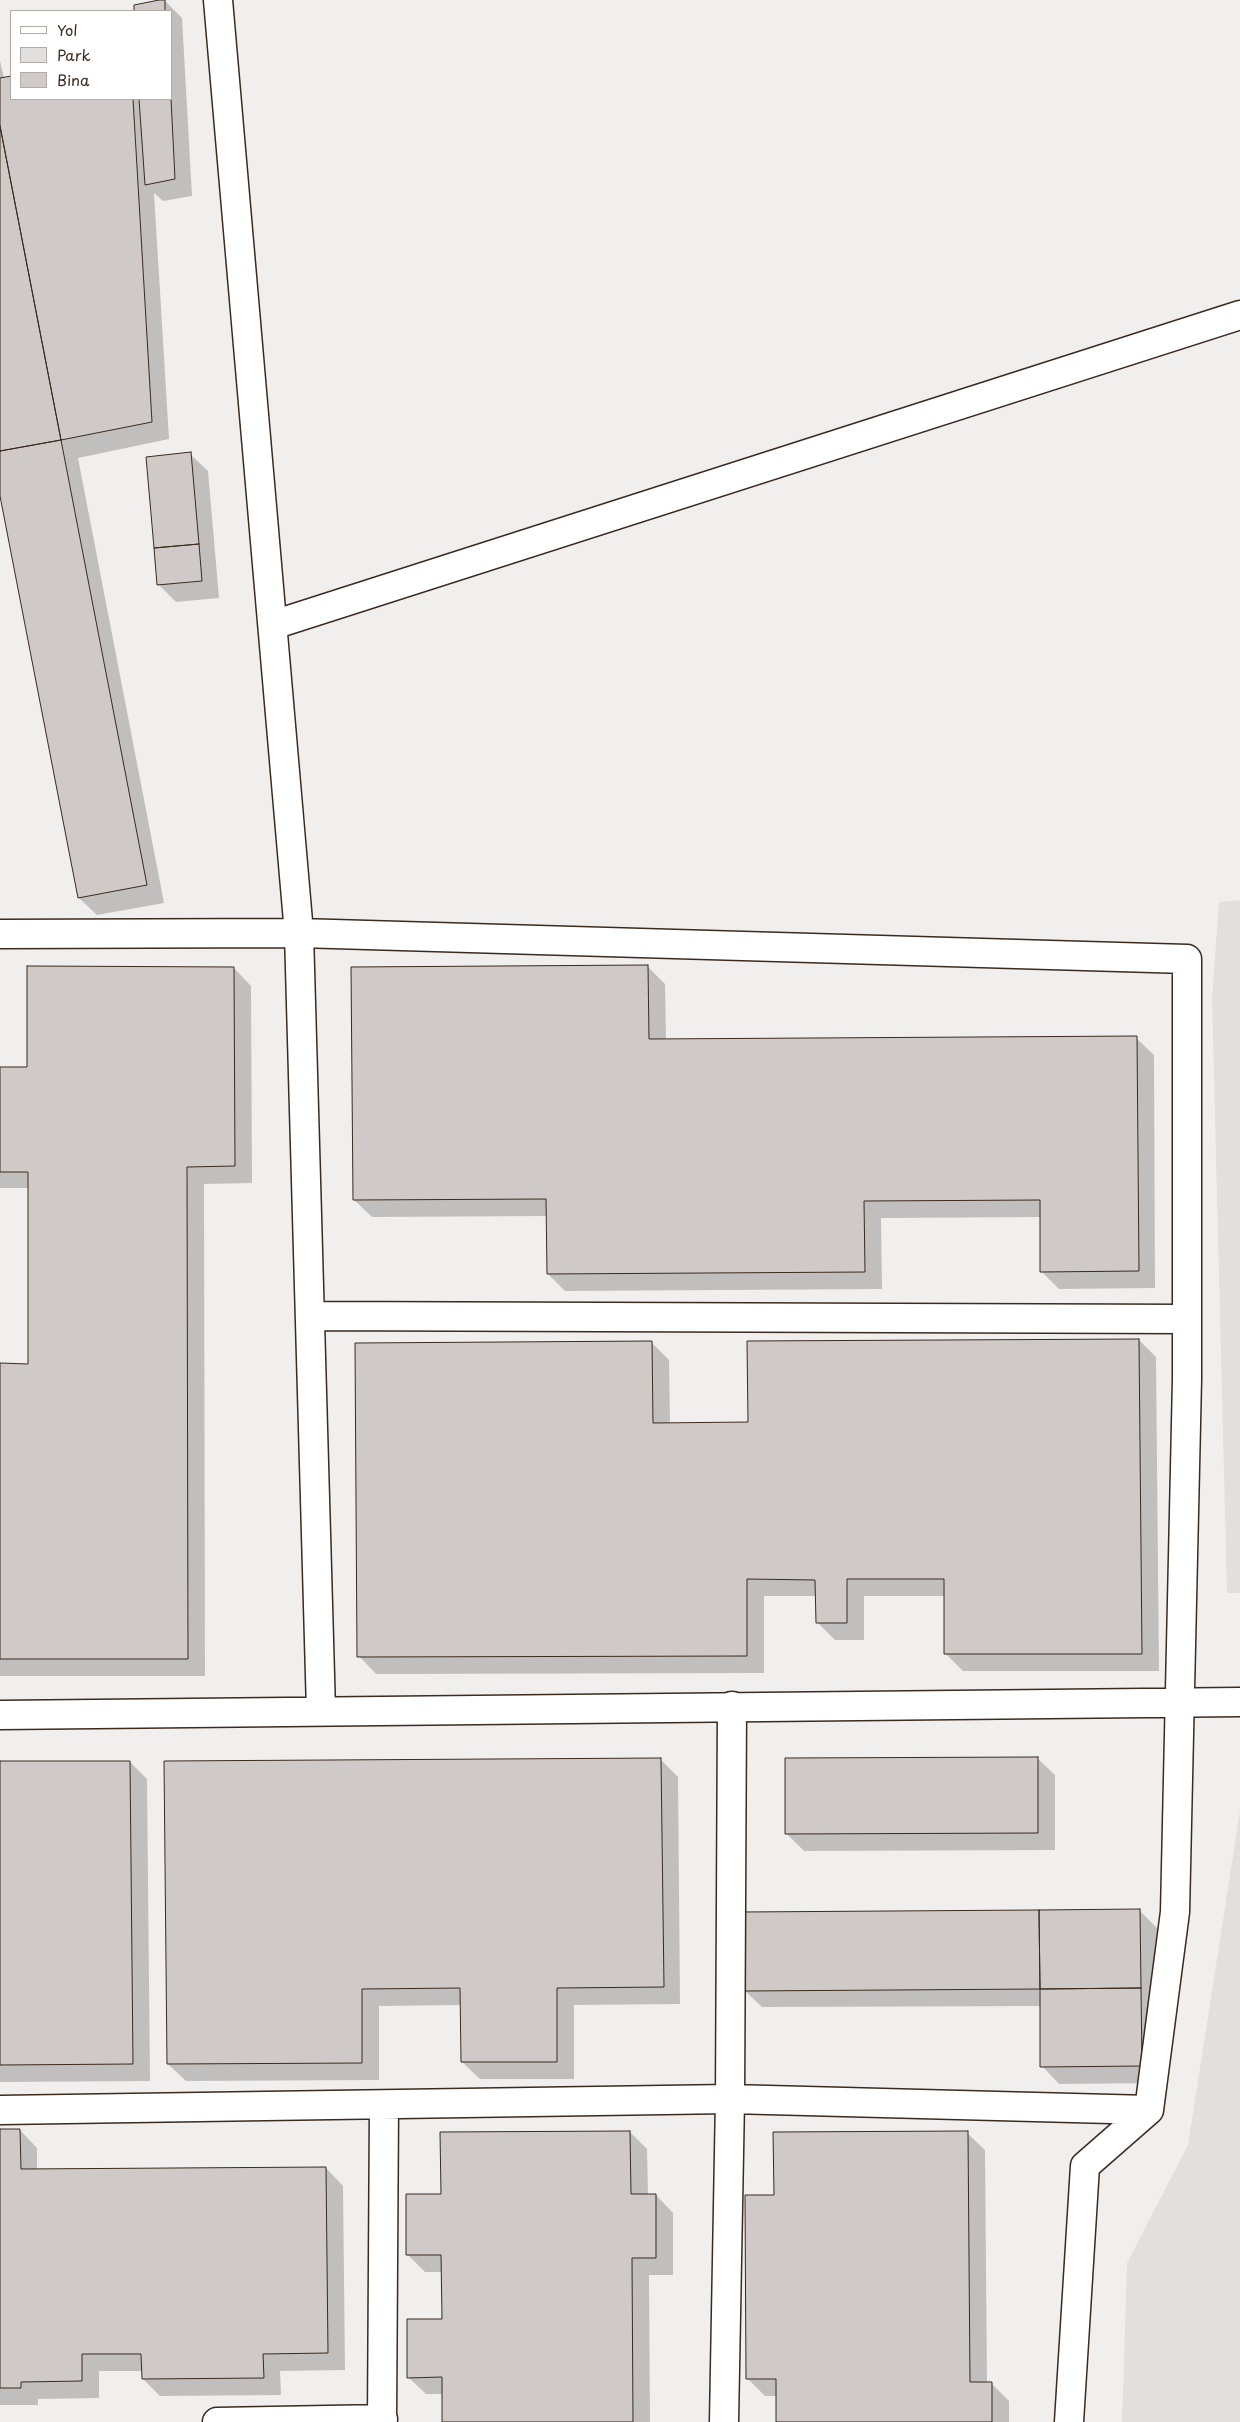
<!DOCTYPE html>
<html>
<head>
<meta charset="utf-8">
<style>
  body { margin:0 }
  #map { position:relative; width:1240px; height:2422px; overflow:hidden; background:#fff; font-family:"Playpen Sans",sans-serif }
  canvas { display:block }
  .legend { position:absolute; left:10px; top:10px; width:162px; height:90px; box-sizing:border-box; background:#fff; border:1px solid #b1aaa5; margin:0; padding:6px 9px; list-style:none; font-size:15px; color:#3b2a1e }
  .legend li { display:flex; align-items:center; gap:10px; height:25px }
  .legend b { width:25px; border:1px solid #b1aaa5 }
</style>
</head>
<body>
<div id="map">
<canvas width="1240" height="2422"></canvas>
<ul class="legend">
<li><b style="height:6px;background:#fff"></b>Yol</li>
<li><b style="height:14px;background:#e2e0de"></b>Park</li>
<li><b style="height:14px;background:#cfcac7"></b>Bina</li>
</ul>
</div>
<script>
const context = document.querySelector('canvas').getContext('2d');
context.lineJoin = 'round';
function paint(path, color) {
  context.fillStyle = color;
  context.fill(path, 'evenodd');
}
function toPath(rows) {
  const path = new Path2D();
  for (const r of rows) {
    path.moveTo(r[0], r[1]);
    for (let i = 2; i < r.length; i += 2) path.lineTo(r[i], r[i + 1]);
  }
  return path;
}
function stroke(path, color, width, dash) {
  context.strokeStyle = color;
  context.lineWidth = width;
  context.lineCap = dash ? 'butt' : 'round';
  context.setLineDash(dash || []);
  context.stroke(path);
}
const built = toPath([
  [0,0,1240,0,1240,2422,0,2422],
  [11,11,171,11,171,99,11,99]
]);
const green = toPath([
  [1240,900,1240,1593,1227,1593,1212,998,1219,902],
  [1240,1811,1240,2422,1122,2422,1127,2263,1188,2145]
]);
const shadow = toPath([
  [164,0,182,18,192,196,163,201,154,193,169,439,78,458,164,903,97,915,79,898,0,488,0,61,4,78,11,77,11,99,171,99,171,11,135,11,135,6],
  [190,454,208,471,219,598,176,602,159,585],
  [648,967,665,984,666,1040,1136,1038,1154,1055,1155,1288,1059,1289,1041,1271,1041,1217,881,1218,882,1289,565,1291,548,1274,548,1216,372,1217,354,1200],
  [234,968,251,986,252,1183,204,1184,205,1676,0,1676,0,1365,29,1365,29,1188,0,1188,0,1068,28,1068],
  [1139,1340,1156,1357,1159,1671,963,1671,946,1654,945,1596,864,1596,864,1640,835,1640,817,1622,817,1596,764,1596,764,1673,376,1674,359,1656,652,1343,669,1360,670,1424,749,1424],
  [1037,1758,1055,1775,1055,1850,804,1851,787,1834],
  [661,1760,678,1777,680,2004,574,2005,574,2079,480,2079,462,2062,462,2005,379,2006,379,2080,186,2081,168,2064],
  [130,1762,147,1779,150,2081,0,2082,0,1763],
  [1140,1911,1157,1928,1159,2083,1059,2084,1042,2066,1041,2006,762,2007,744,1990],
  [0,2130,20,2130,37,2148,37,2170,326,2168,343,2186,345,2370,280,2371,281,2395,160,2396,143,2379,143,2371,99,2371,99,2398,38,2399,38,2405,0,2405],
  [630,2132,647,2149,648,2195,656,2195,673,2213,673,2275,649,2275,650,2422,444,2422,444,2394,426,2394,408,2377,443,2320,443,2272,425,2272,408,2255,442,2196],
  [967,2133,985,2150,987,2383,991,2383,1009,2401,1009,2422,777,2422,777,2396,765,2396,747,2378,775,2196]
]);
const building = toPath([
  [159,0,165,0,165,11,134,11,134,5,159,0],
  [11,76,11,99,133,99,152,422,61,440,0,126,0,78,11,76],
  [139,99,171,99,175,179,145,185,139,99],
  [0,126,61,440,0,451,0,126],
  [61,440,147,885,78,898,0,496,0,451,61,440],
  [191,452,199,544,154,548,146,457,191,452],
  [199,544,202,581,157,585,154,548,199,544],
  [648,965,649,1039,1137,1036,1139,1271,1040,1272,1040,1200,864,1201,865,1272,547,1274,546,1199,353,1200,351,967,648,965],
  [27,966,234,967,235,1166,187,1167,188,1659,0,1659,0,1363,28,1364,28,1172,0,1172,0,1067,27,1067,27,966],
  [1139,1339,1142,1654,944,1654,944,1579,847,1579,847,1623,816,1623,815,1580,747,1579,747,1656,357,1657,355,1343,652,1341,653,1423,748,1422,747,1341,1139,1339],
  [1038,1757,1038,1833,785,1834,785,1758,1038,1757],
  [661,1758,664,1987,557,1988,557,2062,461,2062,460,1988,362,1989,362,2063,167,2064,164,1761,661,1758],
  [0,1761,130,1761,133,2064,0,2065,0,1761],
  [1140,1909,1141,1988,1040,1989,1039,1910,1140,1909],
  [1039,1910,1040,1989,743,1991,742,1912,1039,1910],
  [1141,1988,1142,2066,1040,2067,1040,1989,1141,1988],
  [0,2129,20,2129,21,2169,326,2167,328,2353,263,2354,264,2378,142,2379,141,2354,82,2354,82,2381,21,2382,21,2388,0,2388,0,2129],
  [630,2131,631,2194,656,2194,656,2258,632,2258,633,2422,442,2422,442,2377,407,2378,407,2319,442,2319,441,2255,406,2255,406,2194,441,2194,440,2132,630,2131],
  [968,2131,970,2382,992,2382,992,2422,776,2422,776,2379,746,2379,745,2195,774,2195,773,2132,968,2131]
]);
const minor = toPath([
  [218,0,299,933,321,1711],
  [273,625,1240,315],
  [0,934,299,933,1187,959,1187,1379,1175,1912,1149,2110,1085,2166,1069,2422],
  [310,1316,1187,1319],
  [0,1715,1240,1702],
  [0,2110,730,2099,1149,2110],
  [217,2422,383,2419],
  [382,2422,384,2105],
  [724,2422,730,2099,732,1706]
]);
paint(built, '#f1efee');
paint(green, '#e2e0de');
paint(shadow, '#0003');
paint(building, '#cfcac7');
stroke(building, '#3b2a1e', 1);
stroke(minor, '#3b2a1e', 31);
stroke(minor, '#fff', 28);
</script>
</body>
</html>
